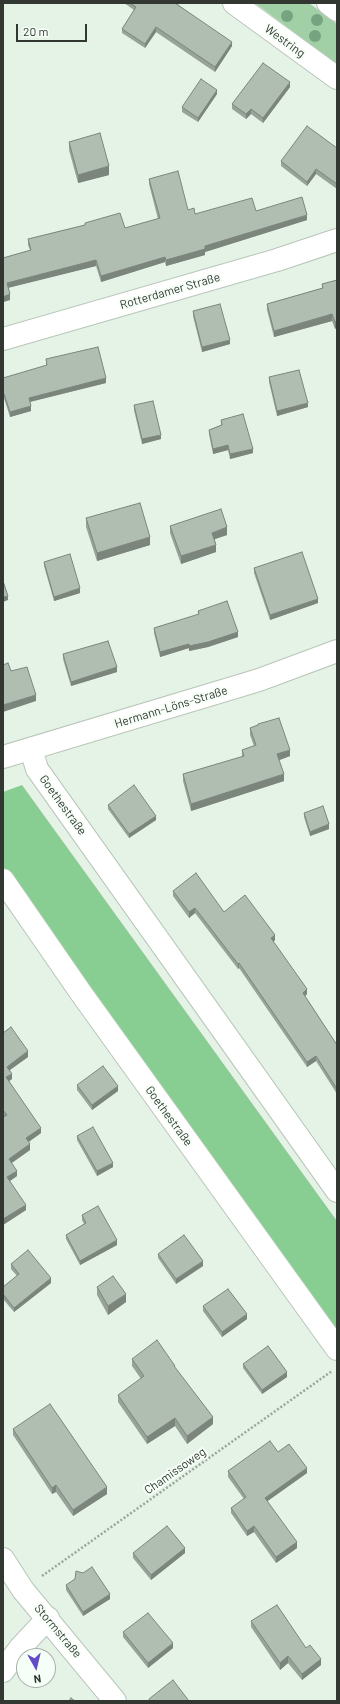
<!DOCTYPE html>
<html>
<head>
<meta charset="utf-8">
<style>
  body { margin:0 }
  #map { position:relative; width:340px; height:1704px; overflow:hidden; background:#e5f3e6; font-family:Barlow,sans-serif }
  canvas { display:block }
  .frame { position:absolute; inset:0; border:4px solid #323732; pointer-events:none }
  .north { position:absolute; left:16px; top:1648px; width:40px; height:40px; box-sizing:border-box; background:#f6fff7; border:1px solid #a8afa8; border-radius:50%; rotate:172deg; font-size:11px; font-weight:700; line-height:16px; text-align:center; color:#323732 }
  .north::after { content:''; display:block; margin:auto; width:14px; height:18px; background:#624dc6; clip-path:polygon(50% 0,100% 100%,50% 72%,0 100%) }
  .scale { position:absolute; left:16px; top:24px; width:71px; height:18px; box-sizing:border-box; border:2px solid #323732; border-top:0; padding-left:5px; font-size:12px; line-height:14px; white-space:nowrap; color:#323732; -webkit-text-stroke:3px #f6fff7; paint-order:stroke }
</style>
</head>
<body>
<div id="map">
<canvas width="340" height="1704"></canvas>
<div class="frame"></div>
<div class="north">N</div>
<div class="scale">20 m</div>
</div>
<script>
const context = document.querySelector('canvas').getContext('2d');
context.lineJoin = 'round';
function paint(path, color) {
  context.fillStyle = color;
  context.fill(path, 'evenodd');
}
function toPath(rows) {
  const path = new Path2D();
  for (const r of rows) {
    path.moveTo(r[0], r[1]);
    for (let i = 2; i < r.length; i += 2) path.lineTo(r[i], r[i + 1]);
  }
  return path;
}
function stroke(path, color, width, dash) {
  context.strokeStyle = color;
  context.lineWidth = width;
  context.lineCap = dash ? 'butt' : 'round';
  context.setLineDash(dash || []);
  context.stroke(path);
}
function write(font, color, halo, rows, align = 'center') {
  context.font = font + ' Barlow,sans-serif';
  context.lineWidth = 4;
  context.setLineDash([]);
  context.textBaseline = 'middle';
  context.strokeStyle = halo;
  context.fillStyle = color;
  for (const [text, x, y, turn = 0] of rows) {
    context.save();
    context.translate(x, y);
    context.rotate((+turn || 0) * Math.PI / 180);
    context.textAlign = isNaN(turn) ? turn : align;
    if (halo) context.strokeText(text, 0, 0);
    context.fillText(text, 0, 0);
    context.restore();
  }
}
const green = toPath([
  [255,3,309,3,337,24,337,64]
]);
const forest = toPath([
  [22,785,337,1221,337,1333,3,867,3,792]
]);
const path = toPath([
  [42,1576,332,1371]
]);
const street = toPath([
  [234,3,337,78],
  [3,339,277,260,337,240],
  [31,749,37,769,337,1191],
  [3,757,259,680,337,651],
  [3,880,81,993,337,1349],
  [3,1559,23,1590,115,1701],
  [3,1671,20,1648,48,1618]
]);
const secondary = toPath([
  [328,3,337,10]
]);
const trees = [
  [287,16],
  [317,20],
  [315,36]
];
const wall = toPath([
  [124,3,176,3,232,46,215,72,156,32,145,48,122,33,122,29,134,10],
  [290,87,263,123,251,114,246,119,232,109,232,104],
  [217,94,198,122,182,112,182,107],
  [69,142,109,175,78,183,69,150],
  [337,148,337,189,316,174,307,186,281,166,281,161],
  [149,179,188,210,195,214,256,211,307,220,205,252,205,255,166,266,165,262,101,282,96,266,8,288,10,300,3,302,3,258,30,250,28,245,28,239,85,225,85,223,125,228,158,219,149,184],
  [337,280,335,329,332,321,274,337,267,310,267,304,322,288,322,284],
  [193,311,230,344,202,352,193,316],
  [46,359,106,383,30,402,31,411,10,417,3,395,3,378,46,366],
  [269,377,308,407,277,416,269,382],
  [134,405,161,439,142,444,134,410],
  [221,420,253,453,230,459,228,450,213,454,209,434,209,430,221,425],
  [86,518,150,545,97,561,86,527],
  [170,526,227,535,215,539,216,552,181,564,170,533],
  [44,562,80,593,54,601,44,566],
  [254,568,318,603,270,620,254,573],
  [198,611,238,637,208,647,189,651,189,648,160,657,154,633,154,628,198,615],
  [63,654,117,672,71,686,63,659],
  [258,724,290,756,279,760,284,781,191,811,183,781,183,774,242,757,242,750,254,746,250,735,250,728,258,725],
  [108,805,156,820,129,838,108,809],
  [304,813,329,829,310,836,304,817],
  [173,891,224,912,275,940,273,942,307,994,305,996,337,1045,337,1094,316,1061,307,1067,239,968,238,969,195,913,189,918,173,896],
  [3,1033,28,1057,10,1070,12,1079,9,1081,41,1133,28,1142,30,1150,11,1163,17,1176,10,1181,26,1210,3,1225,4,1117,3,1115],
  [77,1085,118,1091,92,1110,77,1090],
  [77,1136,113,1167,97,1176,77,1140],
  [82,1215,117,1245,80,1265,66,1239,66,1235,84,1224,82,1220],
  [158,1254,203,1266,176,1284,158,1258],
  [11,1264,51,1283,14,1312,3,1299,3,1287,17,1276,11,1269],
  [97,1287,126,1302,108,1315,97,1295],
  [203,1306,247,1319,222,1337,203,1311],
  [132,1359,175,1368,213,1424,187,1444,175,1426,147,1444,118,1402,118,1395,141,1379,132,1366],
  [243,1364,287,1377,262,1394,243,1368],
  [13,1429,107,1494,73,1516,56,1492,52,1494,13,1435],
  [278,1452,307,1473,267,1501,297,1548,276,1563,254,1532,247,1536,231,1513,231,1508,244,1499,228,1477,228,1471],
  [133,1553,185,1553,151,1580,133,1558],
  [66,1585,110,1599,83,1616,66,1590],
  [251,1621,306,1648,321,1665,302,1680,288,1663,280,1670,251,1627],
  [123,1632,173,1648,148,1668,123,1637]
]);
const shadedWall = toPath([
  [156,27,156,32,145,48,145,44],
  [232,42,232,46,215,72,215,67],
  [290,82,290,87,263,123,263,118],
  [217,90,217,94,198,122,198,118],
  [251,109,251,114,246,119,246,114],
  [109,166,109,175,78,183,78,175],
  [316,169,316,174,307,186,307,182],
  [307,215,307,220,205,252,205,255,166,266,166,260,205,246],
  [165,257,165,262,101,282,101,276],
  [96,260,96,266,7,288,7,283],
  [10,294,10,300,3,302,3,297],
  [332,314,332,321,274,337,274,331],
  [335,322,337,322,337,328,335,329],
  [230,340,230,344,202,352,202,347],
  [106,378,106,383,29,402,29,398],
  [308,403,308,407,277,416,277,411],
  [31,406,31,411,10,417,10,412],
  [161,435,161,439,142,444,142,439],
  [228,445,228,450,213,454,213,449],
  [253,449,253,453,230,459,230,454],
  [227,527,227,535,212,540,212,533],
  [150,537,150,545,97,561,97,553],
  [216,545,216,552,181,564,181,556],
  [80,588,80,593,54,601,54,597],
  [8,596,8,600,3,602,3,597],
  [318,599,318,603,270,620,270,615],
  [238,632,238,637,208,647,189,651,189,646],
  [189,644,189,648,160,657,160,652],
  [117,667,117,672,71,686,71,682],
  [36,695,36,701,3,712,3,705],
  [290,750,290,756,277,761,277,754],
  [284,774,284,781,191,811,191,804],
  [156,816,156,820,129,838,129,834],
  [329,824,329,829,310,836,310,832],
  [195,908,195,913,189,918,189,912],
  [275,935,275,940,271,944,271,938],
  [239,963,239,968,238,969,238,964],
  [307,989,307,994,303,998,303,993],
  [28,1051,28,1057,7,1072,7,1067],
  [316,1056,316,1061,307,1067,307,1062],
  [12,1074,12,1079,6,1083,6,1077],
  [118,1086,118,1091,92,1110,92,1105],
  [41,1128,41,1133,26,1144,26,1138],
  [30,1144,30,1150,9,1165,9,1159],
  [113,1163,113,1167,97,1176,97,1171],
  [17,1171,17,1176,7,1183,7,1177],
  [26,1205,26,1210,3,1225,3,1219],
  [117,1240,117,1245,80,1265,80,1261],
  [203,1261,203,1266,176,1284,176,1279],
  [51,1278,51,1283,14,1312,14,1308],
  [126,1294,126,1302,108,1315,108,1306],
  [247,1314,247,1319,222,1337,222,1332],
  [287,1372,287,1377,262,1394,262,1390],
  [213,1417,213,1424,187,1444,187,1436],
  [175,1418,175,1426,147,1444,147,1437],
  [307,1468,307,1473,265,1503,265,1498],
  [56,1485,56,1492,52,1494,52,1488],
  [107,1487,107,1494,73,1516,73,1510],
  [254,1526,254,1532,247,1536,247,1531],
  [297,1542,297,1548,276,1563,276,1557],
  [185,1548,185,1553,151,1580,151,1575],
  [110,1594,110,1599,83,1616,83,1612],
  [173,1643,173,1648,148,1668,148,1663],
  [288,1656,288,1663,280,1670,280,1663],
  [321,1659,321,1665,302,1680,302,1674]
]);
const building = toPath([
  [130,3,175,3,232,42,215,67,156,27,145,44,122,29,136,7,130,3],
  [263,63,290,82,263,118,251,109,246,114,232,104,263,63],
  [201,79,217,90,198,118,182,107,201,79],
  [307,126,337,148,337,184,316,169,307,182,281,161,307,126],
  [100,133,109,166,78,175,69,142,100,133],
  [178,171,188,210,194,208,195,214,252,198,256,211,302,197,307,215,205,246,205,249,166,260,165,257,101,276,96,260,7,283,10,294,3,297,3,258,31,250,28,239,85,225,85,223,120,213,125,228,160,218,149,179,178,171],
  [337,280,337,322,335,322,332,314,274,331,267,304,323,288,322,284,337,280],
  [220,304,230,340,202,347,193,311,220,304],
  [98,347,106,378,29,398,31,406,10,412,3,391,3,378,47,365,46,359,98,347],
  [299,370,308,403,277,411,269,377,299,370],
  [153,401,161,435,142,439,134,405,153,401],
  [243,414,253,449,230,454,228,445,213,449,209,430,222,425,221,420,243,414],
  [140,503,150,537,97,553,86,518,140,503],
  [221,509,227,527,212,533,216,545,181,556,170,526,221,509],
  [302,552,318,599,270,615,254,568,302,552],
  [70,554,80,588,54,597,44,562,70,554],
  [3,581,8,596,3,597,3,581],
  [227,601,238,632,208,642,189,646,189,644,160,652,154,628,199,614,198,611,227,601],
  [108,641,117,667,71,682,63,654,108,641],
  [8,663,11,671,27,667,36,695,3,705,3,665,8,663],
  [279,718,290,750,277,754,284,774,191,804,183,774,244,756,242,750,256,745,250,728,258,725,258,724,279,718],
  [134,785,156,816,129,834,108,805,134,785],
  [323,806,329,824,310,832,304,813,323,806],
  [196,873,224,912,245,895,275,935,271,938,307,989,303,993,337,1045,337,1089,316,1056,307,1062,239,963,238,964,195,908,189,912,173,891,196,873],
  [11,1027,28,1051,7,1067,12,1074,6,1077,41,1128,26,1138,30,1144,9,1159,17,1171,7,1177,26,1205,3,1219,3,1117,7,1115,3,1110,3,1033,11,1027],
  [103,1066,118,1086,92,1105,77,1085,103,1066],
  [93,1127,113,1163,97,1171,77,1136,93,1127],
  [98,1206,117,1240,80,1261,66,1235,86,1223,82,1215,98,1206],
  [184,1235,203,1261,176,1279,158,1254,184,1235],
  [28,1250,51,1278,14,1308,3,1294,3,1287,19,1274,11,1264,28,1250],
  [113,1276,126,1294,108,1306,97,1287,113,1276],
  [228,1289,247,1314,222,1332,203,1306,228,1289],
  [157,1340,175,1366,174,1366,213,1417,187,1436,175,1418,147,1437,118,1395,144,1376,132,1359,157,1340],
  [268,1346,287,1372,262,1390,243,1364,268,1346],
  [50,1404,107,1487,73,1510,56,1485,52,1488,13,1429,50,1404],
  [270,1441,278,1452,289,1444,307,1468,265,1498,297,1542,276,1557,254,1526,247,1531,231,1508,246,1497,228,1471,270,1441],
  [167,1526,185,1548,151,1575,133,1553,167,1526],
  [92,1567,110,1594,83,1612,66,1585,75,1579,76,1571,83,1573,92,1567],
  [277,1605,306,1648,310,1645,321,1659,302,1674,288,1656,280,1663,251,1621,277,1605],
  [148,1613,173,1643,148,1663,123,1632,148,1613],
  [173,1680,189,1701,150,1701,149,1699,173,1680],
  [71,1698,75,1701,69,1701,71,1698]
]);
const streetNames = [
  ["Westring",285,41,36],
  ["Rotterdamer Straße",170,291,-16],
  ["Hermann-Löns-Straße",171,707,-17],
  ["Goethestraße",63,805,54],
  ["Goethestraße",169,1116,54],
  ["Chamissoweg",175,1471,-35],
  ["Stormstraße",58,1631,50]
];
paint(green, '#a2d0a6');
paint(forest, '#88cd91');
stroke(street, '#b8c6b9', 24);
stroke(secondary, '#b8c6b9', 24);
stroke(path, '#9aa49b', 2.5, [2, 2]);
stroke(street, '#fff', 22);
stroke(secondary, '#fff', 22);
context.fillStyle = '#76a480';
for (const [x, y] of trees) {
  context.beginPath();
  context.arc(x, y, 6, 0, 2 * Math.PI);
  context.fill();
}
paint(wall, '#97a398');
paint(shadedWall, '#7b857c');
paint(building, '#b0beb1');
stroke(building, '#7b857c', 1);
write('12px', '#323732', '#f6fff7', streetNames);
</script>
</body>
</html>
